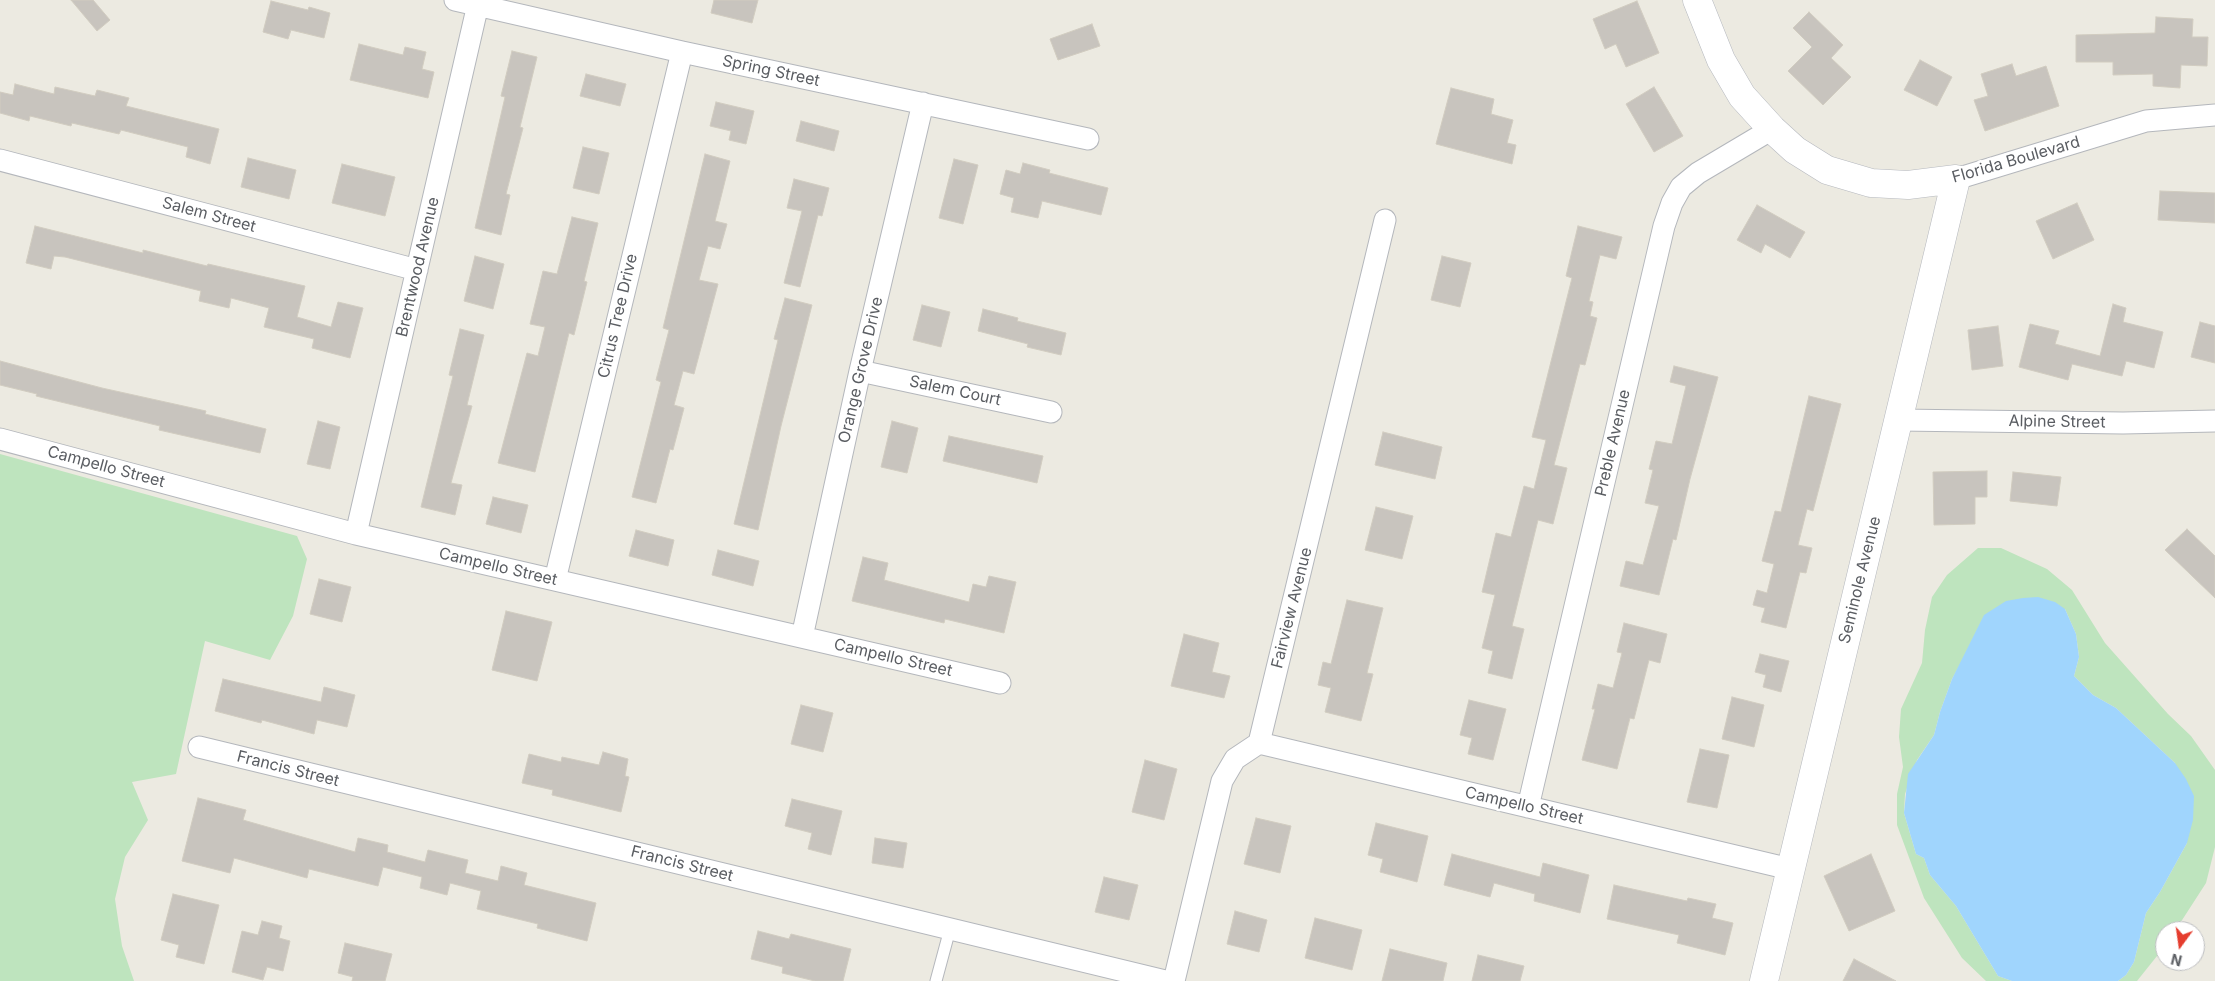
<!DOCTYPE html>
<html>
<head>
<meta charset="utf-8">
<style>
  body { margin:0 }
  #map { position:relative; width:2215px; height:981px; overflow:hidden; background:#eceae1; font-family:Inter,sans-serif }
  canvas { display:block }
  .north { position:absolute; left:2155px; top:921px; width:50px; height:50px; box-sizing:border-box; background:#fff; border:1px solid #bdbec0; border-radius:50%; rotate:194deg; font-size:14px; font-weight:700; line-height:20px; text-align:center; color:#5a5d62 }
  .north::after { content:''; display:block; margin:auto; width:18px; height:22px; background:#e53d2e; clip-path:polygon(50% 0,100% 100%,50% 72%,0 100%) }
</style>
</head>
<body>
<div id="map">
<canvas width="2215" height="981"></canvas>
<div class="north">N</div>
</div>
<script>
const context = document.querySelector('canvas').getContext('2d');
context.lineJoin = 'round';
function paint(path, color) {
  context.fillStyle = color;
  context.fill(path, 'evenodd');
}
function toPath(rows) {
  const path = new Path2D();
  for (const r of rows) {
    path.moveTo(r[0], r[1]);
    for (let i = 2; i < r.length; i += 2) path.lineTo(r[i], r[i + 1]);
  }
  return path;
}
function stroke(path, color, width, dash) {
  context.strokeStyle = color;
  context.lineWidth = width;
  context.lineCap = dash ? 'butt' : 'round';
  context.setLineDash(dash || []);
  context.stroke(path);
}
function write(font, color, halo, rows, align = 'center') {
  context.font = font + ' Inter,sans-serif';
  context.lineWidth = 5;
  context.setLineDash([]);
  context.textBaseline = 'middle';
  context.strokeStyle = halo;
  context.fillStyle = color;
  for (const [text, x, y, turn = 0] of rows) {
    context.save();
    context.translate(x, y);
    context.rotate((+turn || 0) * Math.PI / 180);
    context.textAlign = isNaN(turn) ? turn : align;
    if (halo) context.strokeText(text, 0, 0);
    context.fillText(text, 0, 0);
    context.restore();
  }
}
const green = toPath([
  [0,454,297,536,307,559,293,616,270,660,205,641,176,774,132,782,148,820,125,857,115,899,122,946,134,981,0,981],
  [1978,548,2001,548,2047,569,2072,590,2105,643,2168,714,2191,736,2215,770,2215,847,2206,883,2175,931,2165,931,2165,946,2137,981,2118,981,2126,975,2134,962,2146,913,2160,892,2187,843,2175,763,2116,708,2093,695,2074,676,2079,657,2076,634,2065,609,1967,652,1952,679,1940,712,1934,735,1917,760,1905,794,1904,813,1916,854,1924,858,1930,875,1956,906,1998,976,2012,981,1986,981,1962,958,1924,898,1897,825,1897,794,1903,767,1899,737,1901,709,1922,663,1925,630,1932,597,1947,575]
]);
const water = toPath([
  [2038,597,2055,602,2065,609,2076,634,2079,657,2074,676,2093,695,2116,708,2175,763,2186,779,2194,796,2193,820,2187,843,2160,892,2146,913,2134,962,2126,975,2118,981,2012,981,1998,976,1956,906,1930,875,1924,858,1916,854,1904,813,1908,774,1934,735,1940,712,1952,679,1984,615,2006,601,2023,598]
]);
const building = toPath([
  [71,0,93,0,110,20,97,31,71,0],
  [714,0,758,0,752,23,711,13,714,0],
  [271,1,308,10,309,7,330,13,324,38,291,30,288,39,263,32,271,1],
  [1637,1,1659,53,1626,67,1616,44,1605,49,1593,19,1637,1],
  [1809,12,1843,45,1831,58,1851,77,1823,105,1788,71,1812,47,1793,28,1809,12],
  [2156,17,2193,19,2192,37,2208,37,2207,66,2181,65,2180,88,2153,86,2153,74,2113,75,2113,62,2076,62,2076,35,2155,33,2156,17],
  [1092,24,1100,46,1058,60,1050,39,1092,24],
  [359,44,403,55,405,47,426,52,422,69,434,72,428,98,350,80,359,44],
  [512,51,537,57,520,127,523,128,506,194,510,195,501,235,475,228,505,97,501,96,512,51],
  [1920,60,1952,77,1937,106,1904,90,1920,60],
  [2012,64,2016,76,2046,66,2059,106,1985,131,1974,100,1988,96,1981,74,2012,64],
  [586,74,626,84,620,106,580,96,586,74],
  [15,84,54,94,55,87,95,96,97,90,129,98,126,106,219,129,210,164,186,157,188,147,121,130,119,134,72,123,71,126,30,116,29,121,0,113,0,92,13,95,15,84],
  [1654,87,1683,136,1654,152,1626,104,1654,87],
  [1451,88,1494,99,1491,114,1513,120,1507,143,1516,145,1512,164,1436,144,1451,88],
  [716,102,754,111,746,144,729,140,731,131,710,126,716,102],
  [801,121,839,131,834,151,796,141,801,121],
  [583,147,609,153,599,194,573,188,583,147],
  [705,154,730,161,715,221,727,224,720,249,708,246,699,280,718,284,694,374,683,371,674,405,684,408,673,450,670,449,656,503,632,497,661,382,656,380,669,330,663,328,705,154],
  [248,158,296,170,289,199,241,187,248,158],
  [954,159,978,165,963,224,939,218,954,159],
  [1023,163,1050,170,1049,173,1108,188,1101,215,1042,201,1038,218,1011,212,1014,198,1000,194,1006,170,1020,174,1023,163],
  [342,164,395,177,385,216,332,203,342,164],
  [794,179,829,188,822,216,818,215,800,287,784,283,802,211,787,208,794,179],
  [2160,191,2215,193,2215,223,2158,220,2160,191],
  [2077,203,2094,240,2053,259,2036,221,2077,203],
  [1757,205,1805,232,1790,258,1765,244,1761,253,1737,240,1757,205],
  [572,217,598,223,584,281,587,282,574,335,569,333,535,472,498,463,527,353,538,356,545,327,530,324,543,271,557,274,572,217],
  [35,226,143,253,143,250,207,266,208,264,305,286,297,317,331,327,338,302,363,308,350,358,312,348,314,339,264,327,269,308,231,298,229,308,199,301,201,291,65,257,54,256,51,269,26,263,35,226],
  [1578,226,1622,237,1616,259,1600,255,1589,301,1593,302,1590,316,1597,318,1585,365,1580,364,1554,465,1567,468,1553,524,1538,520,1512,626,1524,629,1512,679,1488,673,1493,651,1482,648,1495,595,1482,592,1496,533,1511,537,1524,486,1534,489,1546,440,1532,437,1572,278,1566,276,1578,226],
  [475,256,504,264,493,309,464,301,475,256],
  [1442,256,1471,263,1460,307,1431,300,1442,256],
  [785,298,812,305,781,426,758,530,734,524,778,340,774,339,785,298],
  [2113,304,2126,308,2123,322,2163,332,2154,368,2126,361,2122,376,2072,364,2068,380,2019,367,2030,324,2059,331,2055,344,2100,356,2113,304],
  [922,305,950,312,941,347,913,340,922,305],
  [983,309,1018,318,1017,321,1066,333,1061,355,1027,347,1028,344,978,331,983,309],
  [2200,322,2215,326,2215,363,2191,357,2200,322],
  [1998,326,2003,366,1972,370,1968,330,1998,326],
  [460,329,484,335,467,405,472,406,451,483,462,485,455,515,421,507,453,376,449,375,460,329],
  [0,361,102,388,206,411,205,414,266,429,260,453,159,430,160,426,36,396,37,394,0,385,0,361],
  [1674,366,1718,377,1690,479,1676,540,1673,539,1659,595,1620,586,1626,561,1643,565,1659,506,1645,503,1653,470,1649,469,1656,441,1672,444,1686,386,1670,382,1674,366],
  [1809,396,1841,404,1813,511,1807,509,1798,545,1812,548,1806,573,1800,572,1786,628,1761,622,1765,608,1753,605,1757,590,1767,593,1774,564,1762,561,1775,511,1781,512,1809,396],
  [318,421,340,427,330,469,307,464,318,421],
  [892,421,918,428,907,473,881,467,892,421],
  [1383,432,1442,447,1435,479,1375,465,1383,432],
  [949,436,1043,456,1037,483,943,461,949,436],
  [1987,471,1987,497,1975,497,1975,524,1934,525,1933,472,1987,471],
  [2013,472,2061,477,2057,506,2010,501,2013,472],
  [493,497,528,505,521,533,486,524,493,497],
  [1376,507,1413,516,1402,559,1365,550,1376,507],
  [2187,529,2215,556,2215,598,2165,550,2187,529],
  [636,530,674,540,668,566,629,556,636,530],
  [718,550,759,561,753,586,712,575,718,550],
  [863,557,888,563,884,580,969,602,973,584,986,587,989,576,1016,582,1004,633,945,619,944,623,852,601,863,557],
  [319,579,351,587,342,622,310,614,319,579],
  [1347,600,1383,608,1367,673,1373,674,1361,721,1325,712,1331,688,1318,685,1323,662,1331,664,1347,600],
  [506,611,552,622,537,681,492,670,506,611],
  [1624,623,1667,634,1660,663,1649,660,1634,719,1630,718,1617,769,1582,760,1595,709,1592,709,1598,684,1613,688,1622,653,1617,652,1624,623],
  [1184,634,1219,643,1212,672,1230,676,1224,698,1171,686,1184,634],
  [1760,654,1789,661,1781,692,1763,687,1766,675,1755,672,1760,654],
  [223,679,321,702,324,687,355,695,347,727,317,720,314,734,262,720,261,723,215,711,223,679],
  [1732,697,1764,705,1754,747,1722,739,1732,697],
  [1469,700,1506,709,1493,760,1468,754,1472,738,1460,735,1469,700],
  [801,705,833,713,823,752,791,744,801,705],
  [1700,749,1729,755,1717,808,1687,802,1700,749],
  [603,752,628,759,625,776,629,777,621,812,552,795,553,790,522,783,529,754,561,762,562,757,599,765,603,752],
  [1145,760,1177,769,1164,820,1132,812,1145,760],
  [198,798,246,810,243,820,355,852,358,838,388,845,387,852,425,862,428,850,468,860,465,873,498,881,501,866,527,873,524,885,596,903,587,941,537,928,538,924,477,909,481,891,450,883,447,895,420,888,422,877,383,867,378,886,309,869,307,878,234,858,230,873,182,861,198,798],
  [792,799,842,811,831,855,808,849,812,833,785,826,792,799],
  [1256,818,1291,826,1280,873,1244,864,1256,818],
  [1376,823,1428,836,1417,882,1380,872,1383,859,1368,855,1376,823],
  [875,838,907,843,903,868,872,863,875,838],
  [1452,854,1540,877,1543,863,1589,875,1580,913,1534,901,1535,894,1494,883,1490,897,1444,885,1452,854],
  [1871,854,1895,911,1849,931,1824,876,1871,854],
  [1104,877,1138,885,1129,920,1095,912,1104,877],
  [1614,885,1687,901,1688,898,1716,904,1712,918,1733,923,1725,955,1677,943,1679,935,1607,919,1614,885],
  [173,894,219,905,204,964,176,957,179,945,161,940,173,894],
  [1235,911,1267,920,1259,952,1227,944,1235,911],
  [1315,918,1362,930,1352,970,1305,958,1315,918],
  [262,921,282,926,279,938,290,941,283,971,267,967,263,980,232,972,242,931,258,935,262,921],
  [758,931,789,939,791,934,851,949,843,981,815,981,782,973,783,967,751,959,758,931],
  [345,943,392,954,385,981,352,981,353,977,338,973,345,943],
  [1390,949,1447,963,1443,981,1382,981,1390,949],
  [1478,955,1524,966,1520,981,1472,981,1478,955],
  [1854,959,1896,981,1843,981,1854,959]
]);
const lane = toPath([
  [936,981,950,929]
]);
const street = toPath([
  [455,0,682,52,1088,139],
  [0,160,417,270],
  [1956,179,2146,121,2215,115],
  [860,371,1051,412],
  [1899,420,2123,423,2215,421],
  [0,439,356,534,1000,683],
  [356,534,479,0],
  [555,580,682,52],
  [802,637,860,371,923,103],
  [1259,743,1790,869],
  [199,747,1165,981],
  [1528,807,1664,226,1672,203,1681,187,1698,173,1772,129],
  [1174,981,1222,781,1235,759,1259,743,1385,220]
]);
const secondary = toPath([
  [1697,0,1721,60,1742,96,1772,129,1795,150,1827,170,1871,183,1908,185,1956,179,1764,981]
]);
const streetNames = [
  ["Spring Street",771,71,12],
  ["Florida Boulevard",2016,160,-16],
  ["Salem Street",209,215,15],
  ["Brentwood Avenue",418,267,-77],
  ["Citrus Tree Drive",618,316,-77],
  ["Orange Grove Drive",861,370,-77],
  ["Salem Court",955,391,12],
  ["Alpine Street",2057,422,1],
  ["Preble Avenue",1613,443,-77],
  ["Campello Street",106,467,15],
  ["Campello Street",498,567,13],
  ["Seminole Avenue",1860,580,-76],
  ["Fairview Avenue",1292,608,-76],
  ["Campello Street",893,658,13],
  ["Francis Street",288,769,14],
  ["Campello Street",1524,806,13],
  ["Francis Street",682,864,14]
];
paint(green, '#bee4be');
paint(water, '#a0d5fd');
paint(building, '#c8c4be');
stroke(building, '#d1ccc0', 1);
stroke(lane, '#b4b7bc', 13);
stroke(street, '#b4b7bc', 23);
stroke(secondary, '#b5b8be', 29);
stroke(lane, '#fff', 11);
stroke(street, '#fff', 21);
stroke(secondary, '#fff', 28);
write('16px', '#5a5d62', '#fff', streetNames);
</script>
</body>
</html>
